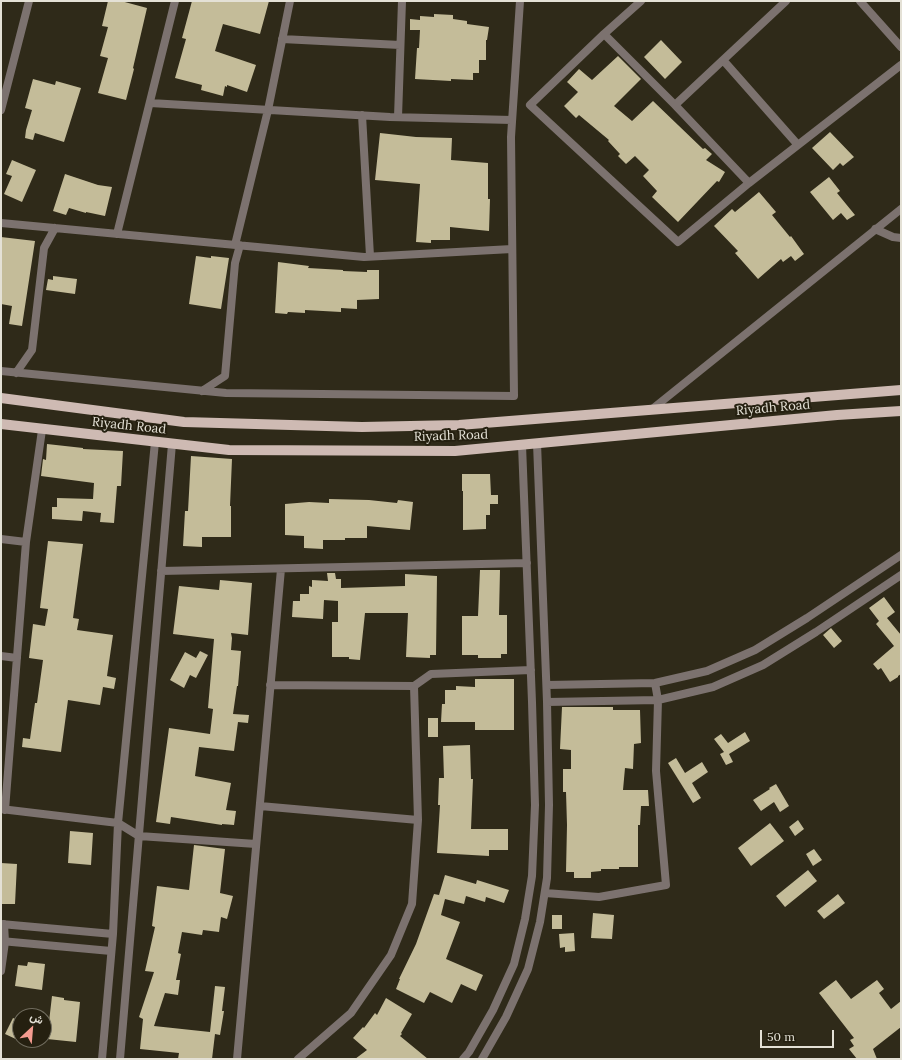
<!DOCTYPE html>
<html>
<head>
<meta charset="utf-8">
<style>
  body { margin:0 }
  #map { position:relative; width:902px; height:1060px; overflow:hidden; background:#2f2a19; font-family:Lora,Vazirmatn,serif }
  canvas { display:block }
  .frame { position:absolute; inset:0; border:2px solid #e4e1d6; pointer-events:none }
  .north { position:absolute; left:12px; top:1008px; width:40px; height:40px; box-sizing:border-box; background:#252010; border:1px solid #716d5f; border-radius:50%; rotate:26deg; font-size:11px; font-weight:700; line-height:16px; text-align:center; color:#e4e1d6 }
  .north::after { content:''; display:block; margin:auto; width:14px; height:18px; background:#f59c90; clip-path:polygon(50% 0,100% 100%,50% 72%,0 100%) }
  .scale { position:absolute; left:760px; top:1030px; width:74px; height:18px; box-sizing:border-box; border:2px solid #e4e1d6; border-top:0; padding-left:5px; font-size:12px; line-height:14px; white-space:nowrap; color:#e4e1d6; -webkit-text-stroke:3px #252010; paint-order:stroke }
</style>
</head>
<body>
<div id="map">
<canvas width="902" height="1060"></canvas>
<div class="frame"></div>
<div class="north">ش</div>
<div class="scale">50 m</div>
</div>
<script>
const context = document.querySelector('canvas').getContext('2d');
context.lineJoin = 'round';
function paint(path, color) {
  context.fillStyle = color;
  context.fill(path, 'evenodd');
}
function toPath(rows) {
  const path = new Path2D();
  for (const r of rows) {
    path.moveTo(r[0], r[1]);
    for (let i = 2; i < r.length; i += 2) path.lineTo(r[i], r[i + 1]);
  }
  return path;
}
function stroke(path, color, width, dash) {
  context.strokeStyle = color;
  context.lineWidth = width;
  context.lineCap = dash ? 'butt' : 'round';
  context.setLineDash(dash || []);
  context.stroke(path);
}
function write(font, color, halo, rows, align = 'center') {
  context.font = font + ' Lora,serif';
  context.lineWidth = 4;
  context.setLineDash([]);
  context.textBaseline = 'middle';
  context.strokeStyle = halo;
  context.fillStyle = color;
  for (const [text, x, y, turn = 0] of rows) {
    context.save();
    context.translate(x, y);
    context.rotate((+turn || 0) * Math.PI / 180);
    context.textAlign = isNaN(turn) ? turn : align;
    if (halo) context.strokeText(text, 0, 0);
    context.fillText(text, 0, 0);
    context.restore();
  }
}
const building = toPath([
  [108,1,121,1,147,8,133,68,134,69,126,100,98,93,108,58,100,56,108,27,102,26],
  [192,1,269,1,260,34,223,24,215,51,256,65,247,92,227,85,227,87,225,86,223,96,201,90,202,85,175,78,186,39,182,38],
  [434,14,453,15,453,19,467,21,467,24,489,27,487,40,486,40,486,60,479,60,479,73,473,73,473,80,451,79,451,81,415,79,417,48,419,48,420,30,410,30,410,19,420,20,420,16,434,17],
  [661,40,682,62,665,79,644,57],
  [618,56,641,79,614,106,632,121,653,101,703,149,705,148,712,154,706,160,725,172,719,182,717,181,678,222,652,197,657,191,643,176,649,170,635,156,626,164,618,156,620,154,608,141,609,140,579,115,576,118,564,106,578,92,567,82,579,69,592,80],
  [33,79,55,85,56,81,81,88,64,142,35,133,33,140,25,138,26,130,32,110,25,108],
  [830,132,854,157,843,166,840,163,833,170,812,148],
  [380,133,416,137,452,138,451,160,488,163,488,199,490,199,489,231,450,227,450,240,431,240,431,243,416,242,420,184,375,180],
  [12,160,36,170,22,202,4,194,12,176,6,174],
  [65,174,98,185,112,187,105,216,86,212,86,213,69,208,66,215,53,211],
  [829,177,840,191,837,193,855,215,847,220,841,213,833,220,810,192],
  [759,192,776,212,772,215,790,237,791,236,804,254,795,261,791,256,783,262,781,259,758,279,735,253,738,251,714,226,732,209,735,212],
  [1,237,35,241,22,326,9,324,12,306,1,304],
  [196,256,211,258,211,256,229,258,221,309,189,304],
  [278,262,309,266,308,268,343,270,343,271,367,272,367,270,379,270,379,299,357,300,357,309,341,308,341,312,305,310,305,313,288,312,287,314,275,313],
  [53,276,77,279,75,294,46,290,48,279,53,280],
  [47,444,83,448,83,449,123,451,121,486,117,486,114,523,100,522,101,513,83,511,82,521,52,519,52,507,57,507,57,498,93,499,94,483,41,476,43,459,46,460],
  [191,456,232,459,230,506,231,506,231,537,202,537,202,547,183,546,185,511,188,511],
  [462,474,490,474,491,495,498,495,498,504,490,504,490,515,486,515,486,529,463,530,463,491,462,491],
  [329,499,369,500,397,503,398,500,413,502,410,530,367,526,367,538,345,538,345,540,323,540,323,549,304,548,304,536,285,535,285,504,309,502,329,503],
  [48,541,83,544,73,618,79,619,77,630,113,635,107,676,116,678,114,689,103,687,100,705,68,700,61,752,22,747,23,738,30,739,35,703,37,703,43,660,29,658,33,624,45,626,48,609,40,608],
  [480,570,500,570,499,615,507,615,507,654,501,654,501,658,478,658,478,655,462,655,462,616,478,616],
  [327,573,335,573,336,579,341,579,341,588,405,586,405,574,437,576,436,655,430,655,430,658,406,657,408,613,365,613,360,660,349,659,349,657,332,657,332,622,338,622,338,601,324,600,323,619,292,617,293,601,300,601,300,594,309,594,309,586,312,587,312,580,328,581],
  [220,580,252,583,248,635,231,633,232,638,231,650,241,651,238,686,237,686,233,714,249,715,248,723,238,722,234,751,199,747,195,776,231,783,226,810,236,811,234,825,222,824,222,825,171,817,170,824,156,822,169,728,210,734,213,709,208,708,214,639,173,634,179,586,219,590],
  [884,597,895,612,887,618,901,635,901,674,898,676,898,677,890,682,881,668,878,670,873,664,894,646,876,624,879,621,869,608],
  [831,628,842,641,834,648,823,635],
  [200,651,208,655,196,678,190,675,184,688,170,680,185,652,196,658],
  [475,679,514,679,514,730,475,730,475,722,441,722,442,704,445,704,445,690,456,690,456,686,475,687],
  [562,707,613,707,613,710,640,710,641,743,634,744,633,769,625,768,623,790,648,790,649,806,641,806,640,825,638,825,638,867,619,867,619,869,601,869,601,871,591,872,591,878,574,878,574,872,566,872,567,825,566,792,563,792,563,769,571,769,571,750,560,749],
  [428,718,438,718,438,737,428,737],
  [745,732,750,741,729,754,733,762,726,765,720,754,724,752,714,739,721,734,728,743],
  [470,745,471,779,473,779,471,829,508,829,508,850,489,850,489,856,437,853,440,805,438,805,439,778,444,778,443,746],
  [676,758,685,773,702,762,708,772,692,783,701,798,693,803,668,763],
  [776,784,789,806,780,812,774,802,761,811,753,800,770,789,769,788],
  [798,820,804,829,795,836,789,827],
  [770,823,784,841,751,866,738,848],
  [70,831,93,833,91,865,68,863],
  [194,845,225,849,220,893,233,896,227,919,221,917,219,932,203,930,202,935,182,932,178,953,181,954,176,980,180,980,178,995,165,993,154,1026,210,1032,215,986,225,987,222,1011,224,1011,220,1035,215,1034,212,1059,178,1059,179,1053,140,1049,143,1019,139,1017,154,972,145,971,155,927,152,926,157,886,189,890],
  [814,849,822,860,813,866,806,854],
  [1,863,17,864,15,904,1,904],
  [808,870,817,881,785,907,776,896],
  [445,875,476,884,477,880,509,890,504,903,486,897,485,902,466,896,464,904,445,899,441,915,460,922,446,959,483,975,476,991,461,984,452,1003,430,992,424,1003,396,989,400,979,399,979,416,944,434,894,439,895],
  [838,894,845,903,824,919,817,911],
  [593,913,614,915,612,939,591,938],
  [552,915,562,915,562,929,552,929],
  [574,933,575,951,565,952,565,947,560,948,559,934],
  [28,962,45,964,42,990,15,986,18,965,27,966],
  [836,980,851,999,877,980,884,989,879,993,891,1009,901,1001,901,1027,873,1049,877,1059,857,1059,849,1049,854,1046,850,1040,854,1038,819,993],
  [52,996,64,998,64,1000,80,1002,76,1042,47,1039],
  [386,998,412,1014,401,1033,402,1034,400,1036,428,1059,355,1059,367,1050,353,1038,363,1027,364,1028,375,1013,377,1015],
  [13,1018,20,1021,20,1041,5,1034]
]);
const minor = toPath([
  [641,1,604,34,675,105,749,183,901,65],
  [860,1,901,47],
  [604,34,530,105,678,242,749,183],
  [282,39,400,45],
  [723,60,798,145],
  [150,103,390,117,512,120],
  [675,105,786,1],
  [1,110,29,1],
  [362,115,370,256],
  [398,117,402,1],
  [1,223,364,257,512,249],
  [875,229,893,237,901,238],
  [117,234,175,1],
  [235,245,268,110,290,1],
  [1,371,226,393,514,396,511,137,520,1],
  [16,373,32,350,44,248,55,228],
  [202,391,225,376,235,263,240,245],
  [651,410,901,209],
  [1,539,26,542],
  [161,571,527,563],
  [1,656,17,658],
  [270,685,414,686,418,820,412,904,391,955,351,1013,298,1059],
  [547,685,655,683,707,671,755,650,807,618,901,555],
  [414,686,431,674,531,670],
  [547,702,658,700,713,687,763,665,816,632,901,575],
  [260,806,418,820],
  [1,809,118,823,139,836,256,844],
  [5,810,26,542,42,430],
  [545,893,599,897,666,885,656,771,658,700,655,683],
  [1,924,113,934],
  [1,941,111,951],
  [1,971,5,942,4,924],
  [102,1059,113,934,118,823,155,442],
  [120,1059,172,444],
  [237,1059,281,569],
  [463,1059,469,1052,493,1010,514,964,525,919,532,876,535,805,532,702,522,445],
  [482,1059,506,1017,528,969,540,922,547,878,549,805,547,702,537,443]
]);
const primary = toPath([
  [1,398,184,422,362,427,459,425,901,390],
  [1,424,229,450,455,451,837,415,901,411]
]);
const streetNames = [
  ["Riyadh Road",773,408,-5],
  ["Riyadh Road",129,426,6],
  ["Riyadh Road",451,436,-2]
];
paint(building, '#c4bc99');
stroke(minor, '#7c726f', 8);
stroke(primary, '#cebab3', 10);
write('13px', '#e4e1d6', '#252010', streetNames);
</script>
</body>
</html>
